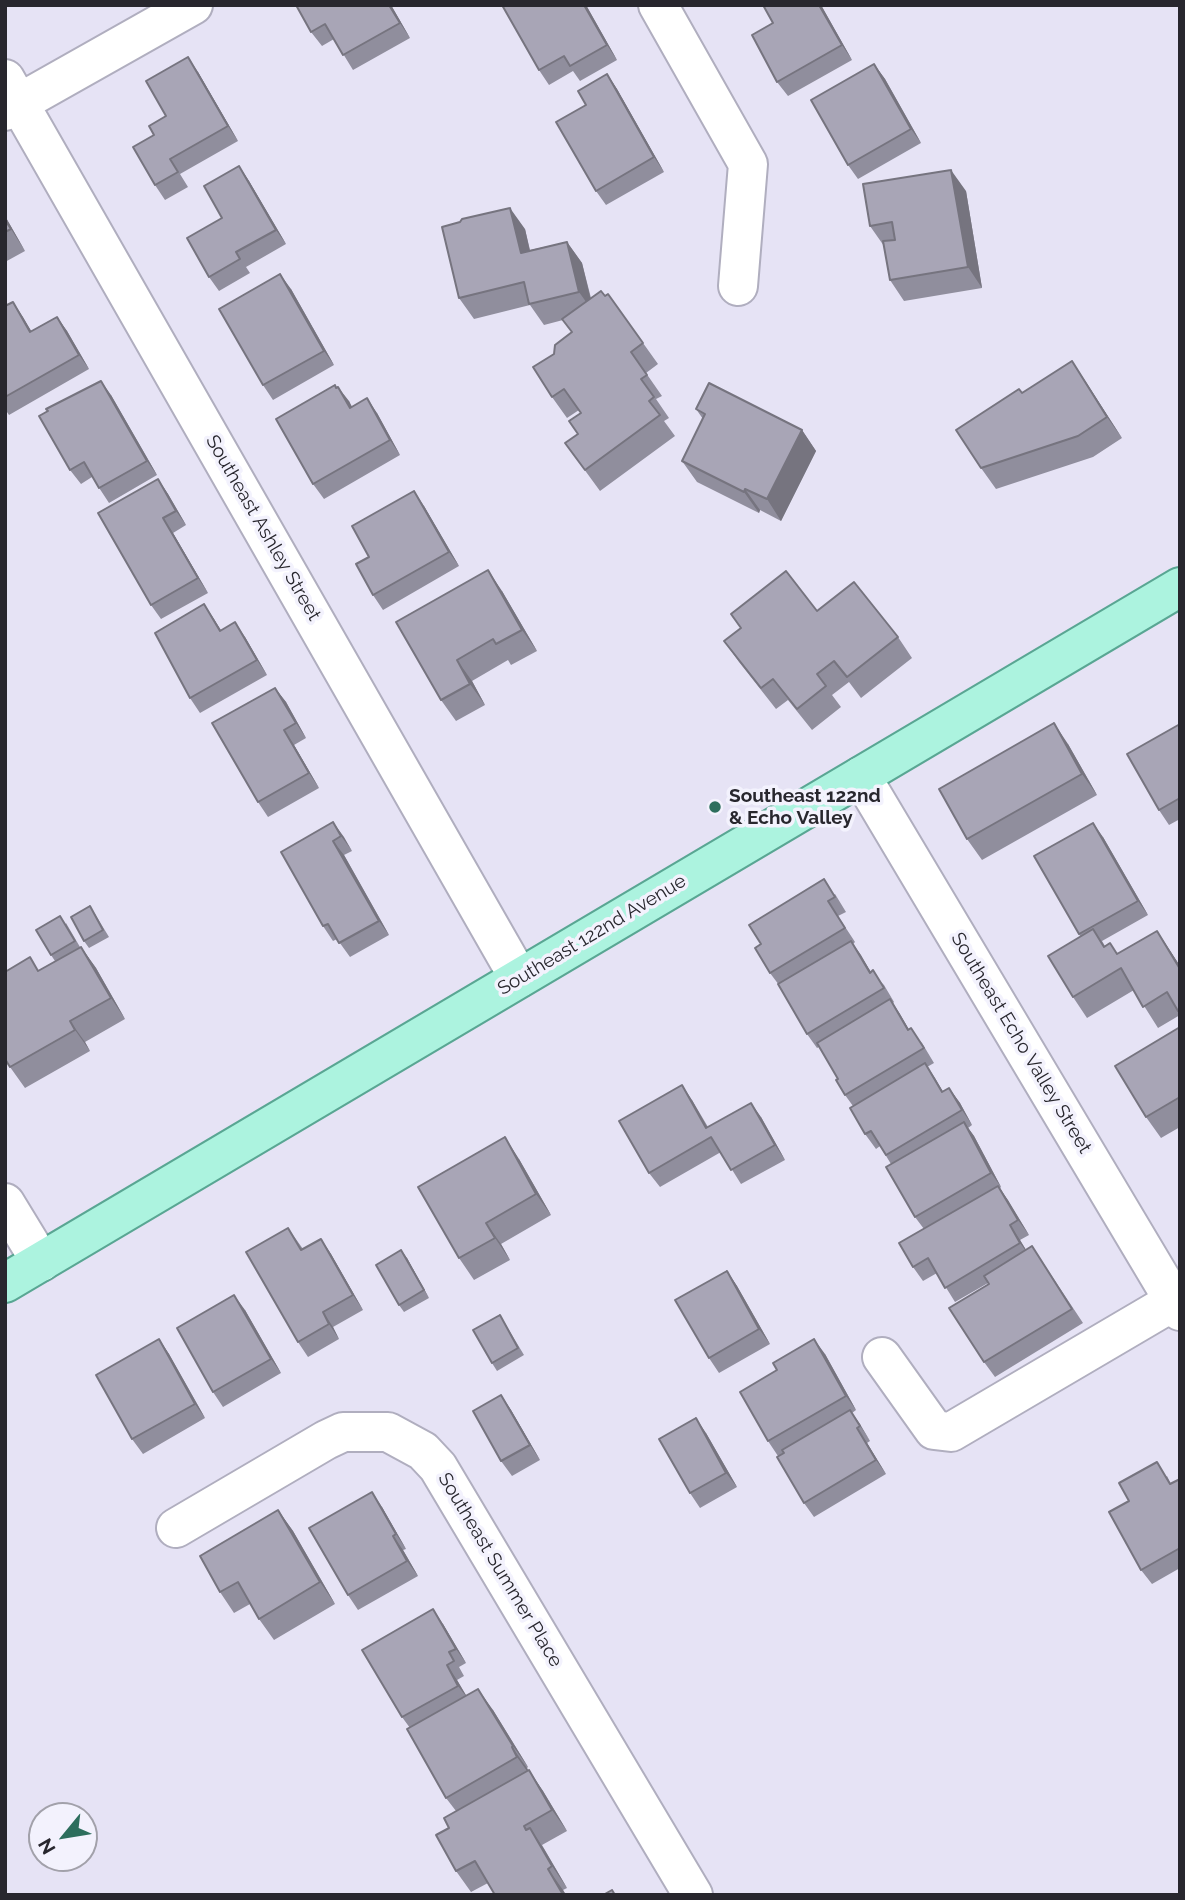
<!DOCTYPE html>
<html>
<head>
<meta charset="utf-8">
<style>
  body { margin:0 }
  #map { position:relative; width:1185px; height:1900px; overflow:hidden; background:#e6e3f5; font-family:Raleway,sans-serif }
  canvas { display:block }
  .frame { position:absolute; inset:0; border:7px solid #28272e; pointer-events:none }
  .north { position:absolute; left:28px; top:1802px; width:70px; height:70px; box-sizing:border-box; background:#f3f2fd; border:2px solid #a2a1aa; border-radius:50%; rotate:240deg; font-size:19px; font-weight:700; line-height:28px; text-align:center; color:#28272e }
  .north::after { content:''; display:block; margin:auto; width:24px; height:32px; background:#2d6e5d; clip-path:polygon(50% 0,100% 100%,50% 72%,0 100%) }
</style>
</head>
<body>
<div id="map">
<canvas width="1185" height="1900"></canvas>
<div class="frame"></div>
<div class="north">N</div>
</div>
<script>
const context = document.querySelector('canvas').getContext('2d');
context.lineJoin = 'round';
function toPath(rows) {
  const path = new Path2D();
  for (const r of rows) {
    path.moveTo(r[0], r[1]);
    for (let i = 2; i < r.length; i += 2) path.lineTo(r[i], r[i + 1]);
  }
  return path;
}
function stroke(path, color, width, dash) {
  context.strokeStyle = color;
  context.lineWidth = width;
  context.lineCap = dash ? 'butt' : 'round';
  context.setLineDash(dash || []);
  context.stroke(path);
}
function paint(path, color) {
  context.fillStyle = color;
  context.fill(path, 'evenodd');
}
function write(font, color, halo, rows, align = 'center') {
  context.font = font + ' Raleway,sans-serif';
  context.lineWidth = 7;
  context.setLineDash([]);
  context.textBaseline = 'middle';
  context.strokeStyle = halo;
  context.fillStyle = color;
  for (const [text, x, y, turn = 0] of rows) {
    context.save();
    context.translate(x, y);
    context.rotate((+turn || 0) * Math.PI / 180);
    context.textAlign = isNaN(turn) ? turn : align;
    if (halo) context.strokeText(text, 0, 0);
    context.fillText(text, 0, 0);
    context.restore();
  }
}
const minor = toPath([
  [658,5,748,164,738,286],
  [5,79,519,978],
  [5,111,193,5],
  [861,776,1180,1311],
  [5,1203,41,1262],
  [882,1357,934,1430,951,1432,1174,1301],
  [176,1528,326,1440,343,1432,388,1432,423,1451,438,1467,693,1895]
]);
const major = toPath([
  [5,1283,1180,587]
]);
const wall = toPath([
  [296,5,391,5,410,38,353,70,334,39,322,46,311,32],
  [586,5,617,60,580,81,573,71,549,85,539,70],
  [821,5,852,60,788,96,777,82,773,23],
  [874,64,885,79,921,143,858,179,848,165],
  [198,72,238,141,180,174,188,187,165,200,155,185,166,116],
  [607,74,617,89,664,172,606,205,596,191,586,105],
  [239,166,249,181,286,244,246,267,250,273,219,291,209,277],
  [966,191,982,288,904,301,890,280,884,246,870,226],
  [5,216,25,251,5,262],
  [525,229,530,250,567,242,582,263,591,298,605,296,608,294,658,364,646,373,662,396,656,399,669,418,664,421,675,436,600,491,565,443,578,434,581,413,579,410,567,418,552,397,554,354,572,332,563,320,544,325,530,305,474,319,459,298],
  [291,289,334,365,273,400,263,385],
  [13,302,31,331,57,317,67,331,89,369,9,415,5,409,5,306],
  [1072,361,1122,438,1093,457,996,489,981,468,1022,393],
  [111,395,157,475,109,503,92,477,81,484,70,470],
  [349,401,351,407,377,413,400,455,324,499,313,484],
  [696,409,802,430,816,451,781,521,760,510,759,513,697,482,682,461,703,419],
  [158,479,168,494,186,525,173,533,208,593,161,619,151,605],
  [424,506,459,566,383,610,373,595,369,557],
  [502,591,537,651,511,665,508,660,472,681,485,705,456,721,441,700,396,622],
  [204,604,221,630,245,637,267,675,200,713,190,698],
  [817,611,898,637,912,658,861,698,849,682,832,695,841,707,812,730,788,700,776,709,739,662,724,641],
  [275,688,286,702,306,738,294,745,319,788,268,817,258,802],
  [1180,724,1180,819,1169,825,1159,810],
  [1068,744,1097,795,982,860,967,839],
  [333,822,352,851,344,855,389,935,350,957,337,939,333,941,323,926],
  [1103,837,1148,915,1102,941,1105,946,1117,954,1157,931,1180,966,1180,1015,1158,1028,1134,990,1087,1018,1073,997,1080,936,1034,856],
  [835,894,846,912,838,916,855,942,853,944,871,972,884,985,894,1002,893,1003,909,1030,922,1043,934,1063,927,1067,943,1092,949,1088,960,1103,972,1125,968,1128,974,1136,1001,1187,1000,1188,1029,1235,1020,1240,1026,1250,1032,1246,1083,1323,995,1377,984,1362,989,1284,988,1283,955,1302,937,1273,923,1281,913,1267,924,1229,915,1217,891,1164,880,1146,876,1149,865,1134,853,1106,845,1095,838,1079,819,1047,817,1048,807,1034,779,985,770,973,761,944],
  [95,914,109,937,89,948,84,941],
  [66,923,80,947,81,947,96,968,125,1019,85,1042,90,1051,25,1088,10,1067,40,970,55,961,51,955],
  [1180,1027,1180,1127,1161,1138,1146,1117],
  [692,1100,708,1127,761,1117,785,1160,741,1184,721,1152,660,1187,649,1173],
  [519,1159,551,1215,501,1244,510,1260,474,1280,459,1258],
  [288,1228,303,1249,321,1239,331,1254,363,1310,333,1327,339,1339,308,1357,298,1342],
  [407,1258,429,1298,404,1312,399,1305],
  [727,1271,737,1286,770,1344,719,1373,709,1358],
  [245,1310,281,1373,223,1407,213,1392],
  [500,1315,524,1355,497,1371,492,1363],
  [159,1339,169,1354,205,1418,143,1454,132,1439],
  [825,1354,856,1410,852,1413,870,1441,867,1443,886,1474,814,1517,804,1503,778,1456,768,1441],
  [501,1395,511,1410,540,1460,512,1476,501,1461],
  [706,1433,737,1487,700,1508,690,1493],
  [1167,1476,1171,1484,1180,1479,1180,1568,1152,1584,1141,1570,1129,1501],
  [382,1507,406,1549,403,1550,418,1576,358,1610,348,1595],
  [278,1510,293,1531,335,1604,274,1640,259,1619,250,1604,234,1613,220,1592],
  [443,1624,466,1663,459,1667,464,1676,457,1680,466,1696,493,1710,528,1767,527,1768,528,1770,543,1791,567,1831,542,1845,567,1888,563,1890,566,1895,495,1895,488,1883,471,1892,456,1871,449,1828,456,1811,446,1798,410,1728,402,1717]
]);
const shadedWall = toPath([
  [389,5,391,5,410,38,400,23],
  [584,5,586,5,617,60,607,45],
  [819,5,821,5,852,60,842,45],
  [188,57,198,72,238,141,228,126],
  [874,64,885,79,921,143,911,129],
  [607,74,617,89,664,172,654,157],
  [239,166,249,181,286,244,276,230],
  [951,170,966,191,982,288,968,267],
  [510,208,525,229,535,274,521,253],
  [5,216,25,251,11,229,5,220],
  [567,242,582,263,594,313,579,292],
  [280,274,291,289,334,365,324,351],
  [13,302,23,317,40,346,30,332],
  [57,317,67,331,89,369,79,355],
  [1072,361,1086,382,1122,438,1107,417],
  [101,381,111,395,157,475,147,461],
  [338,387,349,401,360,422,350,408],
  [367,398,377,413,400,455,390,440],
  [802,430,816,451,781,521,767,499],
  [158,479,168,494,186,525,176,511],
  [745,489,760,510,759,513,744,492],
  [414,491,424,506,459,566,449,552],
  [163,518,173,533,208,593,198,578],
  [488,570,502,591,537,651,522,630],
  [204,604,214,619,230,646,220,631],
  [235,622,245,637,267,675,257,660],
  [457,660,472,681,485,705,470,684],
  [275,688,286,702,306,738,296,723],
  [1054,723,1068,744,1097,795,1082,774],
  [284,730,294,745,319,788,309,773],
  [333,822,344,837,352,851,341,836],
  [1093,823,1103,837,1148,915,1138,901],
  [333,841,344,855,389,935,379,921],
  [1157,931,1171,952,1180,966,1180,969],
  [851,941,861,955,880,988,870,973],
  [81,947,96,968,125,1019,111,998],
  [890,999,900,1014,918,1045,908,1030],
  [70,1021,85,1042,90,1051,75,1030],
  [925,1063,935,1078,952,1107,942,1092],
  [682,1085,692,1100,716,1143,706,1128],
  [949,1088,960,1103,972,1125,962,1110],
  [751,1103,761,1117,785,1160,775,1145],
  [964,1122,974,1136,1001,1187,991,1173],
  [505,1137,519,1159,551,1215,536,1194],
  [998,1186,1008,1200,1029,1235,1018,1220],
  [486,1223,501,1244,510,1260,495,1238],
  [1010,1225,1020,1240,1031,1258,1020,1243],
  [321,1239,331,1254,363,1310,353,1295],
  [401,1250,407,1258,429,1298,424,1290],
  [727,1271,737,1286,770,1344,759,1329],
  [234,1295,245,1310,281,1373,271,1359],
  [323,1312,333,1327,339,1339,329,1324],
  [159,1339,169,1354,205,1418,195,1404],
  [814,1339,825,1354,856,1410,846,1396],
  [501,1395,511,1410,540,1460,530,1445],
  [850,1410,860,1424,870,1441,860,1426],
  [696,1418,706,1433,737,1487,726,1473],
  [857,1428,867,1443,886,1474,876,1460],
  [372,1492,382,1507,406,1549,396,1534],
  [278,1510,293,1531,335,1604,320,1582],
  [393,1536,403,1550,418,1576,407,1561],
  [433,1609,443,1624,466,1663,456,1649],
  [447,1665,457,1680,469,1700,458,1686],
  [478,1689,493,1710,528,1767,513,1746],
  [512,1747,527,1768,532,1778,517,1757],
  [529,1770,543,1791,567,1831,552,1810],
  [530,1828,544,1849,567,1888,552,1866],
  [548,1869,563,1890,566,1895,563,1895,562,1893]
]);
const building = toPath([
  [296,5,389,5,400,23,343,55,325,24,311,32,296,5],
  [502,5,584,5,607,45,570,66,564,56,539,70,502,5],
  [763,5,819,5,842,45,777,82,752,35,773,23,763,5],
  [188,57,228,126,170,159,178,172,155,185,133,147,154,135,149,126,166,116,146,81,188,57],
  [874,64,911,129,848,165,811,100,874,64],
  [607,74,654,157,596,191,556,122,586,105,578,91,607,74],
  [239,166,276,230,236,252,240,259,209,277,187,238,222,218,204,186,239,166],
  [951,170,968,267,890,280,883,241,895,240,892,222,870,226,863,184,951,170],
  [510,208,521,253,567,242,579,292,529,304,524,282,459,298,442,227,460,222,462,219,510,208],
  [5,220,11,229,5,232,5,220],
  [280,274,324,351,263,385,219,309,280,274],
  [601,291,605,296,608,294,643,343,631,352,647,375,641,379,654,397,649,401,660,415,585,470,565,443,578,434,569,421,581,413,564,389,552,397,533,367,554,354,555,345,572,332,562,319,601,291],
  [13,302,30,332,57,317,79,355,5,397,5,306,13,302],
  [1072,361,1107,417,1078,436,981,468,956,430,1019,389,1022,393,1072,361],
  [101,381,147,461,99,488,84,462,70,470,39,416,48,411,46,409,101,381],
  [709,383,802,430,767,499,745,489,744,492,682,461,705,414,696,409,709,383],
  [335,385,336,388,338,387,350,408,367,398,390,440,313,484,276,419,335,385],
  [158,479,176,511,163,518,198,578,151,605,98,513,158,479],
  [414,491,449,552,373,595,356,564,369,557,352,526,414,491],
  [488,570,522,630,496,644,493,639,457,660,470,684,441,700,396,622,488,570],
  [786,571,817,611,854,582,898,637,847,677,834,661,817,674,826,686,797,709,773,679,761,688,724,641,741,628,731,614,786,571],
  [204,604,220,631,235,622,257,660,190,698,155,633,204,604],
  [275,688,296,723,284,730,309,773,258,802,212,723,275,688],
  [1054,723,1082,774,967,839,939,789,1054,723],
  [1180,724,1180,798,1159,810,1127,754,1180,724],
  [333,822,341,836,333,841,379,921,339,943,328,924,323,926,281,852,333,822],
  [1093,823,1138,901,1079,934,1034,856,1093,823],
  [824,879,835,897,828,901,845,928,770,973,755,948,761,944,749,925,824,879],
  [90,906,103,930,84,941,71,917,90,906],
  [60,916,75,941,51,955,36,930,60,916],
  [1093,929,1104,947,1110,943,1117,954,1157,931,1180,969,1180,1010,1178,1011,1167,992,1143,1007,1121,968,1073,997,1048,956,1093,929],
  [851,941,870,973,873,970,884,988,807,1034,778,984,851,941],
  [81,947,111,998,70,1021,75,1030,10,1067,5,1059,5,972,30,957,38,971,81,947],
  [890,999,908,1030,911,1028,924,1048,845,1095,836,1080,838,1079,817,1043,890,999],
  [1180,1027,1180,1097,1146,1117,1115,1066,1180,1027],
  [925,1063,942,1092,949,1088,962,1110,886,1155,871,1131,865,1134,850,1108,925,1063],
  [682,1085,706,1128,751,1103,775,1145,731,1170,711,1137,649,1173,619,1121,682,1085],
  [964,1122,991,1173,915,1217,886,1167,964,1122],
  [505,1137,536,1194,486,1223,495,1238,459,1258,418,1187,505,1137],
  [998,1186,1018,1220,1010,1225,1020,1243,945,1288,928,1258,913,1267,899,1243,998,1186],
  [288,1228,301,1250,321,1239,353,1295,323,1312,329,1324,298,1342,246,1252,288,1228],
  [1032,1246,1072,1309,984,1362,949,1308,989,1284,984,1276,1032,1246],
  [401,1250,424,1290,399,1305,376,1265,401,1250],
  [727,1271,759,1329,709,1358,675,1300,727,1271],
  [234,1295,271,1359,213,1392,177,1328,234,1295],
  [500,1315,518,1348,492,1363,473,1330,500,1315],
  [159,1339,195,1404,132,1439,96,1375,159,1339],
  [814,1339,846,1396,768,1441,740,1392,777,1370,773,1363,814,1339],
  [501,1395,530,1445,501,1461,473,1411,501,1395],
  [850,1410,860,1426,857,1428,876,1460,804,1503,777,1457,784,1453,782,1450,850,1410],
  [696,1418,726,1473,690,1493,659,1439,696,1418],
  [1157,1462,1170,1484,1180,1479,1180,1548,1141,1570,1109,1512,1129,1501,1119,1483,1157,1462],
  [372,1492,396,1534,393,1536,407,1561,348,1595,309,1528,372,1492],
  [278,1510,320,1582,259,1619,238,1582,220,1592,200,1556,278,1510],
  [433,1609,456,1649,449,1652,454,1661,447,1665,458,1686,402,1717,362,1650,433,1609],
  [478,1689,513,1746,512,1747,517,1757,446,1798,407,1729,478,1689],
  [529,1770,552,1810,524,1826,526,1830,530,1828,552,1866,548,1869,562,1893,559,1895,495,1895,475,1861,456,1871,436,1835,449,1828,444,1818,529,1770],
  [612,1890,615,1895,603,1895,612,1890]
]);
const markers = [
  [715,807,7,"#2d6e5d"]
];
const streetNames = [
  ["Southeast Ashley Street",263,528,60],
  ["Southeast 122nd Avenue",592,935,-31],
  ["Southeast Echo Valley Street",1021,1043,59],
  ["Southeast Summer Place",500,1570,59]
];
const poiNames = [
  ["Southeast 122nd",729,796],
  ["& Echo Valley",729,818]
];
stroke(minor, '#b0aebf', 42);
stroke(major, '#59a693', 42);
stroke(minor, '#fff', 38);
stroke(major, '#acf3df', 38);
paint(wall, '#908e9d');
paint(shadedWall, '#76747f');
paint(building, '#a8a5b6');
stroke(building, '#76747f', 2);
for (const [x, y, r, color] of markers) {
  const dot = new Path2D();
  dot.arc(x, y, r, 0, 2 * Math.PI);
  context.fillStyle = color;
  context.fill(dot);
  stroke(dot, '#f3f2fd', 2.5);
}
write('19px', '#28272e', '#f3f2fd', streetNames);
write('bold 19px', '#28272e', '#f3f2fd', poiNames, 'left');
</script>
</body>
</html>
